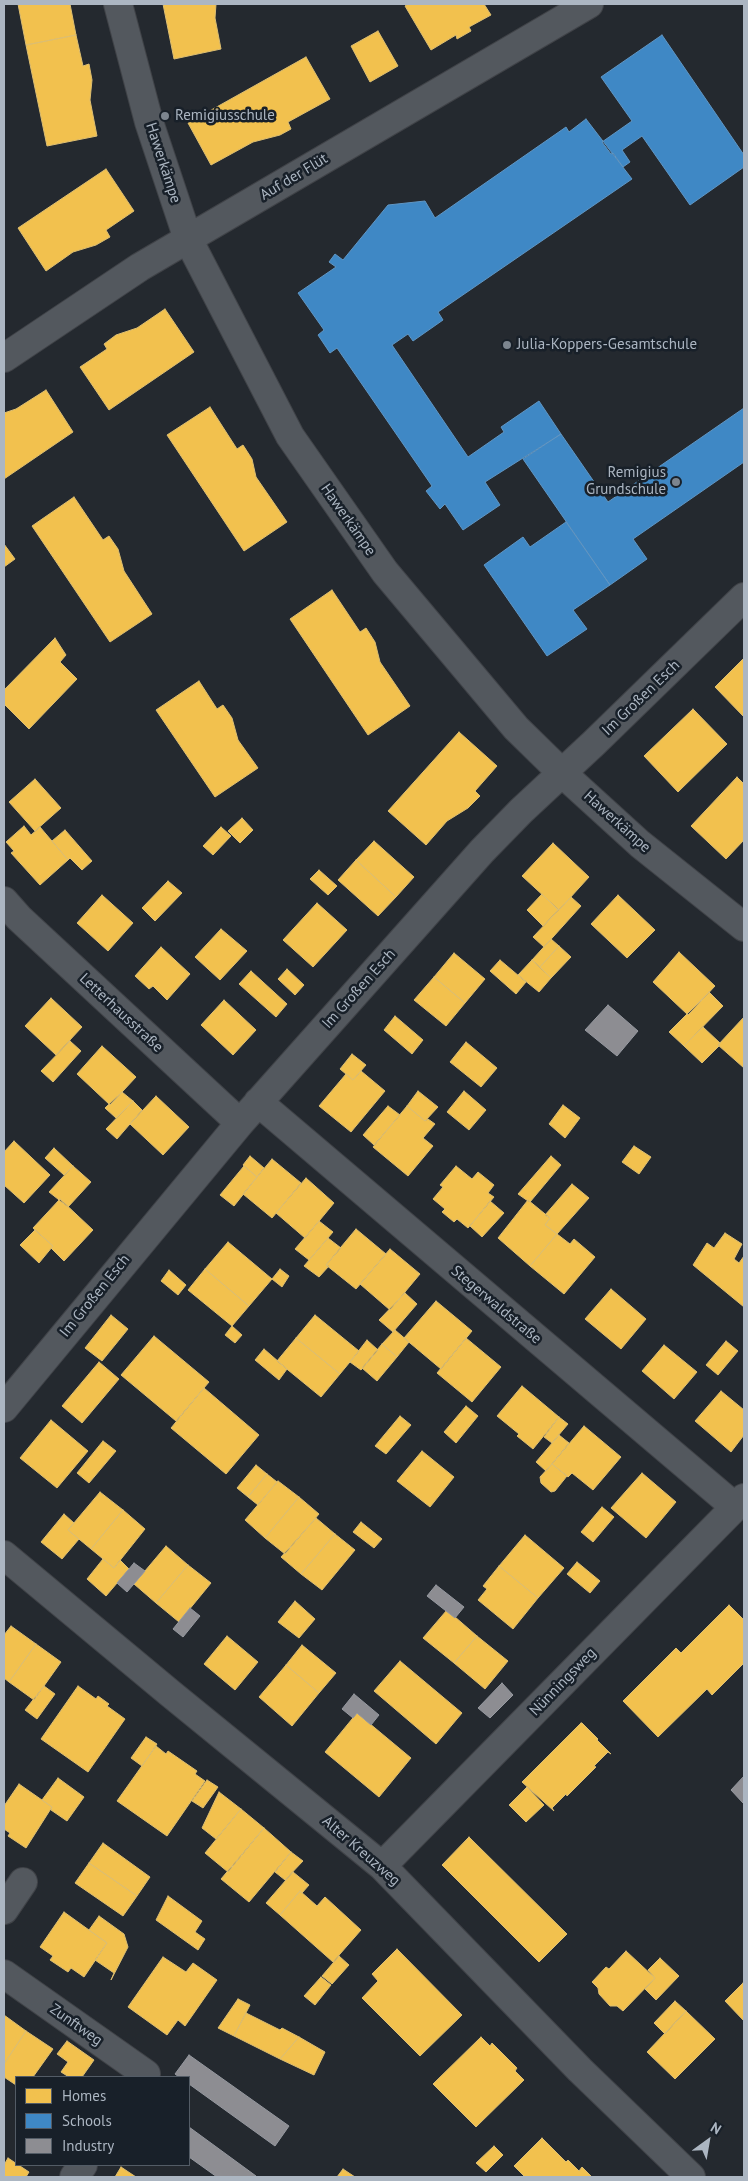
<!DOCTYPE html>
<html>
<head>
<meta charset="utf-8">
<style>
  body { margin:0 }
  #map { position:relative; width:748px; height:2181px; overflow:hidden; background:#24292f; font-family:"PT Sans",sans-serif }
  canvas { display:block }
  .frame { position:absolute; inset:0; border:5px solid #acb6c2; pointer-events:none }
  .legend { position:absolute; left:15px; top:2076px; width:175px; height:90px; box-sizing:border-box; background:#182029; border:1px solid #535c66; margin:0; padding:6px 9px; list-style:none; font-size:15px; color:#acb6c2 }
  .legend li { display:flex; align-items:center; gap:10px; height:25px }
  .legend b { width:25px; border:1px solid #535c66 }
  .north { position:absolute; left:683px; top:2116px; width:50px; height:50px; -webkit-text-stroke:4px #182029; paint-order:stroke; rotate:32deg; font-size:14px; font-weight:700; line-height:20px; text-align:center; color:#acb6c2 }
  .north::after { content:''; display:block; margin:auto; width:18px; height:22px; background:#acb6c2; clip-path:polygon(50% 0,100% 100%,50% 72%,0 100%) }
</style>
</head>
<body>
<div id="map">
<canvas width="748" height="2181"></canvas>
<div class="frame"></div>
<ul class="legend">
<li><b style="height:14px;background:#f2c14e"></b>Homes</li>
<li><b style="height:14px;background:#3f88c5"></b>Schools</li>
<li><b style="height:14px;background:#8d8d92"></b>Industry</li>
</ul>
<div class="north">N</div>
</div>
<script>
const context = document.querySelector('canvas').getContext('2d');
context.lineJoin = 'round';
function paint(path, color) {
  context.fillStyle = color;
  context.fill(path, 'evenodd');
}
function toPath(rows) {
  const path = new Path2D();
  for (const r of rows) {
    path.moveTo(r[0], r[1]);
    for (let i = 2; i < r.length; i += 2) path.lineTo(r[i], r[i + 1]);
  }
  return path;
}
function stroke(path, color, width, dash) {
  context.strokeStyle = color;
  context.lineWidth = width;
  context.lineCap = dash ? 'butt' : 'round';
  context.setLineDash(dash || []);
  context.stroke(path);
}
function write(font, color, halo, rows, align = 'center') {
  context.font = font + ' "PT Sans",sans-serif';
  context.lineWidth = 5;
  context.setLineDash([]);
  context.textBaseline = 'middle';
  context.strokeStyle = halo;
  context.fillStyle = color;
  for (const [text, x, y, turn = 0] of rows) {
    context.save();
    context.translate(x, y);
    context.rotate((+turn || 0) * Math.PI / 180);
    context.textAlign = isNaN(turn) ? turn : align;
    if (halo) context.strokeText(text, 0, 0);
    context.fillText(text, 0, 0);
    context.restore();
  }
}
const homes = toPath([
  [18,4,70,4,76,35,26,45,18,4],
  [163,4,216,4,215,18,221,49,174,59,163,4],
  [408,4,484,4,491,15,469,27,471,31,457,39,456,35,431,50,405,6,408,4],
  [378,31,398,66,370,82,351,46,378,31],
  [76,35,83,66,89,64,92,80,90,100,97,136,47,146,26,45,76,35],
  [306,57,330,99,288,122,291,129,280,135,253,142,211,165,188,123,306,57],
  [106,169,134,211,106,230,110,237,96,245,73,252,46,271,18,228,106,169],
  [165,309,194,352,109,410,80,367,107,349,104,344,116,335,137,328,165,309],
  [46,390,73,432,4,479,4,413,16,409,46,390],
  [210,407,237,449,243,445,252,459,256,477,287,522,244,551,167,435,210,407],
  [74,497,103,540,109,536,118,549,124,571,152,614,110,642,32,526,74,497],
  [4,544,15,559,4,567,4,544],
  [332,590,360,632,366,628,375,642,380,662,410,706,368,735,290,619,332,590],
  [55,638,66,655,60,662,77,679,29,729,4,704,4,690,55,638],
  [744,658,744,717,715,687,744,658],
  [199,681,217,709,223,705,232,718,238,740,258,768,215,797,156,710,199,681],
  [693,709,727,744,678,792,644,756,693,709],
  [459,732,497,766,475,791,480,796,468,808,447,821,426,845,388,811,459,732],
  [737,777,744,784,744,840,726,859,691,826,737,777],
  [35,779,61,808,35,831,9,802,35,779],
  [242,818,253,830,240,843,228,831,242,818],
  [24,826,31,835,40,827,68,860,40,885,11,853,14,851,6,842,24,826],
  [221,827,231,836,213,855,203,846,221,827],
  [65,830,92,861,82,870,70,858,68,860,52,841,65,830],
  [374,841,414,877,396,897,356,860,374,841],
  [553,843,589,877,559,910,522,876,553,843],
  [356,860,396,897,378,916,338,880,356,860],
  [319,870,337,886,328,895,310,879,319,870],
  [168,881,182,893,155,921,142,908,168,881],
  [542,894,558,910,543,926,527,910,542,894],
  [102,895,133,923,108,951,77,923,102,895],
  [618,895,655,930,627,958,591,924,618,895],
  [571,897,581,906,544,947,533,937,571,897],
  [317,903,347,930,313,967,283,940,317,903],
  [221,929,247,951,220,980,195,957,221,929],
  [551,939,559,946,540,967,532,960,551,939],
  [559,946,571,957,551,978,540,967,559,946],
  [161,947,190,974,167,1000,153,986,149,989,135,976,161,947],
  [679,952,715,986,688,1015,653,982,679,952],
  [454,953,485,979,465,1003,434,977,454,953],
  [500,960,526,982,516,994,490,971,500,960],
  [532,960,551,978,539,992,518,975,532,960],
  [287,969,304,985,295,995,278,979,287,969],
  [251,971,287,1004,276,1017,239,984,251,971],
  [434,977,465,1003,446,1026,414,1000,434,977],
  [709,992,723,1006,684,1046,669,1032,709,992],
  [51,998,82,1027,56,1055,25,1026,51,998],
  [224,1000,256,1030,233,1055,201,1025,224,1000],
  [395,1016,423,1040,412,1054,384,1030,395,1016],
  [744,1017,744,1068,718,1045,744,1017],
  [703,1027,720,1043,719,1046,702,1063,684,1046,703,1027],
  [70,1041,81,1051,53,1082,41,1071,70,1041],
  [466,1042,497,1068,481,1087,450,1062,466,1042],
  [102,1046,136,1077,110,1105,77,1074,102,1046],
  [352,1054,366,1065,353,1080,340,1069,352,1054],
  [361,1071,385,1091,351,1132,319,1106,346,1074,353,1080,361,1071],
  [418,1091,438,1107,425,1121,407,1106,418,1091],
  [464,1091,486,1110,469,1130,447,1112,464,1091],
  [122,1092,133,1101,116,1118,105,1108,122,1092],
  [156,1096,189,1127,163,1155,130,1124,156,1096],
  [133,1101,142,1110,117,1139,106,1129,133,1101],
  [563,1105,580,1118,565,1138,549,1124,563,1105],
  [388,1106,400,1115,374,1145,363,1135,388,1106],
  [407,1106,425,1121,428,1119,435,1124,423,1138,433,1146,408,1176,373,1147,407,1106],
  [14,1141,50,1175,24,1203,4,1185,4,1152,14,1141],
  [634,1146,651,1157,639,1174,622,1162,634,1146],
  [54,1148,73,1166,64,1175,45,1158,54,1148],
  [250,1156,264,1168,257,1177,243,1165,250,1156],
  [551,1156,561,1165,530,1202,528,1201,518,1194,551,1156],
  [272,1159,301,1183,272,1218,243,1194,272,1159],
  [73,1166,91,1182,68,1207,49,1192,73,1166],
  [244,1166,257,1177,234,1206,220,1195,244,1166],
  [456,1166,472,1179,478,1172,494,1185,488,1193,494,1197,468,1228,457,1219,454,1222,442,1212,445,1209,433,1199,443,1187,440,1185,456,1166],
  [306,1178,334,1203,305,1238,276,1213,306,1178],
  [572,1184,589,1198,557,1234,545,1225,550,1218,545,1215,572,1184],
  [60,1199,93,1230,64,1261,51,1248,53,1246,33,1228,60,1199],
  [528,1200,550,1218,545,1225,557,1234,530,1266,498,1238,528,1200],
  [490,1201,504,1213,482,1237,470,1226,490,1201],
  [319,1221,333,1232,309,1260,295,1249,319,1221],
  [356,1229,386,1254,356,1289,326,1265,356,1229],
  [35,1230,53,1246,39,1263,20,1245,35,1230],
  [725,1233,742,1244,734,1259,739,1263,744,1256,744,1307,693,1265,707,1243,714,1248,725,1233],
  [557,1234,570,1244,574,1239,595,1257,564,1294,530,1266,557,1234],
  [328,1238,341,1248,326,1265,329,1266,319,1277,304,1266,328,1238],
  [228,1242,272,1279,249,1306,205,1269,228,1242],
  [390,1249,420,1274,390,1310,360,1284,390,1249],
  [205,1269,249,1306,232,1326,188,1290,205,1269],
  [280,1269,289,1276,282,1287,272,1279,280,1269],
  [169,1270,186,1285,178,1295,161,1281,169,1270],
  [611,1289,646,1319,621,1349,585,1319,611,1289],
  [405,1293,417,1304,393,1332,379,1320,405,1293],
  [436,1301,472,1331,441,1369,404,1338,436,1301],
  [111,1315,128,1329,102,1361,85,1348,111,1315],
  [315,1315,359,1351,340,1374,296,1338,315,1315],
  [232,1326,242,1335,235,1343,225,1335,232,1326],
  [395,1330,409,1342,397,1357,382,1344,395,1330],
  [154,1336,209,1382,176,1421,121,1375,154,1336],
  [296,1338,340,1374,321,1397,277,1361,296,1338],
  [466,1338,501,1367,472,1402,437,1373,466,1338],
  [367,1340,378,1350,361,1370,350,1362,367,1340],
  [726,1341,738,1351,718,1375,706,1365,726,1341],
  [382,1344,397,1357,377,1381,362,1368,382,1344],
  [664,1345,697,1372,674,1399,642,1371,664,1345],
  [264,1349,287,1369,279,1380,255,1360,264,1349],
  [99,1362,119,1379,82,1423,62,1406,99,1362],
  [522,1386,559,1417,533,1449,517,1436,519,1434,497,1416,522,1386],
  [204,1388,259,1435,226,1474,171,1428,204,1388],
  [721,1391,744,1410,744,1435,731,1452,695,1421,721,1391],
  [466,1406,478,1416,456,1443,444,1432,466,1406],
  [400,1416,411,1425,386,1454,375,1446,400,1416],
  [559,1417,568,1424,552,1443,544,1437,559,1417],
  [51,1420,88,1451,57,1488,20,1458,51,1420],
  [584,1426,621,1457,593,1490,572,1473,568,1477,552,1464,584,1426],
  [559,1435,569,1443,546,1471,536,1462,559,1435],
  [103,1441,116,1451,89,1483,77,1473,103,1441],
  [422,1451,454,1477,430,1507,397,1481,422,1451],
  [552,1464,567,1476,555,1491,551,1492,541,1483,540,1477,552,1464],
  [256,1465,267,1474,248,1497,237,1488,256,1465],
  [642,1473,676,1502,646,1538,611,1508,642,1473],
  [267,1474,277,1482,258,1505,248,1497,267,1474],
  [278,1481,299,1497,265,1538,245,1520,278,1481],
  [100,1492,123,1510,91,1549,68,1530,100,1492],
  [299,1497,319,1514,285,1554,265,1538,299,1497],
  [602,1507,614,1517,593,1542,581,1532,602,1507],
  [123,1510,145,1529,114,1568,91,1549,123,1510],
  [64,1514,74,1523,68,1530,79,1539,62,1559,41,1542,64,1514],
  [316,1518,335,1534,301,1574,281,1557,316,1518],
  [361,1522,382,1539,374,1548,353,1532,361,1522],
  [335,1534,355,1550,322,1590,301,1574,335,1534],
  [525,1535,564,1568,538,1598,499,1566,525,1535],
  [166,1546,188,1565,156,1603,134,1584,166,1546],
  [103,1559,114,1568,120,1560,129,1569,106,1596,87,1579,103,1559],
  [577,1562,600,1581,590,1593,567,1574,577,1562],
  [188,1565,211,1583,179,1622,156,1603,188,1565],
  [499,1566,538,1598,513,1629,478,1600,487,1589,483,1586,499,1566],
  [295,1601,315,1619,299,1638,278,1622,295,1601],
  [729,1605,744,1620,744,1663,712,1695,707,1689,658,1737,623,1701,676,1648,681,1653,729,1605],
  [447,1610,477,1636,454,1663,423,1638,447,1610],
  [11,1626,36,1644,9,1682,4,1678,4,1635,11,1626],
  [227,1636,258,1662,235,1690,204,1664,227,1636],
  [477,1636,508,1661,485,1689,454,1663,477,1636],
  [36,1644,61,1662,34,1700,9,1682,36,1644],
  [302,1645,336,1673,319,1693,286,1665,302,1645],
  [400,1661,462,1713,436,1744,374,1691,400,1661],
  [286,1665,319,1693,292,1726,259,1697,286,1665],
  [44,1686,55,1694,37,1719,25,1710,44,1686],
  [78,1686,96,1699,98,1696,109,1704,107,1706,125,1719,88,1772,41,1739,78,1686],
  [357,1713,411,1758,379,1797,325,1752,357,1713],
  [581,1723,582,1723,598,1739,597,1740,611,1754,608,1752,594,1766,596,1767,567,1796,566,1794,552,1808,554,1811,522,1782,581,1723],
  [146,1737,157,1744,142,1766,131,1758,146,1737],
  [156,1746,166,1754,168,1751,197,1771,195,1774,205,1781,167,1836,117,1801,156,1746],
  [58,1778,84,1797,67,1821,51,1810,52,1807,42,1800,58,1778],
  [207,1780,218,1787,203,1808,192,1801,207,1780],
  [19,1784,52,1807,26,1848,8,1836,10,1833,4,1829,4,1806,19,1784],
  [527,1787,544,1805,526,1822,509,1805,527,1787],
  [219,1792,241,1809,216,1839,202,1828,219,1792],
  [241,1809,264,1828,228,1872,205,1853,241,1809],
  [264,1828,291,1852,249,1902,221,1879,264,1828],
  [469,1837,567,1934,539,1962,442,1865,469,1837],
  [103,1843,150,1877,137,1896,89,1863,103,1843],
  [291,1852,303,1861,285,1880,275,1872,291,1852],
  [89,1863,137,1896,123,1916,75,1883,89,1863],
  [293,1872,309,1885,302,1893,300,1891,280,1915,266,1903,293,1872],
  [300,1891,317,1906,325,1897,361,1930,333,1962,280,1915,300,1891],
  [168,1896,202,1921,195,1932,205,1939,198,1950,156,1920,168,1896],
  [64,1912,107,1943,84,1977,71,1968,68,1972,50,1960,53,1956,40,1947,64,1912],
  [99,1916,124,1934,128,1947,111,1980,114,1973,95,1960,107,1943,89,1930,99,1916],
  [397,1949,462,2015,420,2056,362,1998,378,1981,372,1974,397,1949],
  [626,1951,655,1978,623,2011,617,2006,610,2006,599,1994,598,1988,592,1982,606,1967,609,1969,626,1951],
  [339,1956,349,1965,332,1984,322,1976,339,1956],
  [163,1957,186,1972,193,1963,217,1980,185,2026,178,2020,167,2035,128,2007,163,1957],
  [660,1958,679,1976,656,2000,645,1989,655,1978,648,1970,660,1958],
  [321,1977,331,1985,315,2005,304,1996,321,1977],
  [743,1983,744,1984,744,2021,725,2001,743,1983],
  [238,1999,250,2005,234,2036,218,2028,238,1999],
  [675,2001,686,2011,665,2034,654,2023,675,2001],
  [686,2011,715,2039,675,2079,647,2052,686,2011],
  [246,2013,280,2030,282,2028,299,2037,280,2059,234,2036,246,2013],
  [4,2015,26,2031,4,2064,4,2015],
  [26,2031,53,2049,33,2077,16,2077,16,2085,4,2077,4,2064,26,2031],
  [299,2037,325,2052,314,2075,280,2059,299,2037],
  [481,2037,490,2046,492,2043,517,2068,515,2071,524,2080,476,2127,433,2084,481,2037],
  [67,2041,94,2060,82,2077,69,2077,61,2072,68,2062,57,2054,67,2041],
  [542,2138,566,2162,568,2160,579,2171,582,2167,592,2177,525,2177,514,2166,542,2138],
  [494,2146,503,2155,486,2172,476,2163,494,2146],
  [8,2158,29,2172,26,2177,4,2177,4,2165,8,2158],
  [121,2167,136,2177,115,2177,121,2167],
  [343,2169,355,2177,337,2177,343,2169]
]);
const schools = toPath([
  [662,35,744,155,744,167,690,205,642,136,622,150,630,162,623,167,613,153,611,154,602,142,632,121,601,77,662,35],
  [586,119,632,179,438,312,443,320,413,341,408,334,392,345,468,457,504,432,501,427,539,401,561,434,485,482,500,505,463,530,445,504,440,509,426,491,432,486,337,348,330,353,318,335,324,330,298,293,336,267,329,262,335,254,343,260,388,205,425,201,435,218,566,127,569,132,586,119],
  [744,408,744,462,633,539,647,559,610,585,523,459,561,434,608,502,744,408],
  [566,522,610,585,573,610,587,629,547,656,484,565,523,537,530,547,566,522]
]);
const industry = toPath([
  [608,1005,638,1031,617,1056,585,1030,608,1005],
  [134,1563,145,1571,127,1592,117,1583,134,1563],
  [436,1585,464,1607,455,1618,427,1596,436,1585],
  [190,1608,200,1616,183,1637,173,1629,190,1608],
  [502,1683,513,1695,490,1718,478,1708,502,1683],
  [354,1694,379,1715,371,1725,357,1713,353,1718,342,1709,354,1694],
  [744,1776,744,1801,743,1803,731,1790,744,1776],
  [189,2055,289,2126,275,2146,189,2084,189,2077,179,2077,175,2074,189,2055],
  [189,2127,256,2176,254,2177,217,2177,189,2157,189,2127]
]);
const minor = toPath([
  [118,4,149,122,188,239,290,436,385,572,516,728,562,773,640,844,744,927],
  [4,358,140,267,589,4],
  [4,901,19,918,240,1123],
  [258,1102,735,1507],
  [4,1408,240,1123,482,851,521,811,594,743,744,597],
  [4,1555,171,1694,382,1866,580,2070,691,2177],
  [382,1866,744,1498],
  [4,1910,23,1882],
  [4,1974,146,2074,144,2077],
  [74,2177,83,2165]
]);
const markers = [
  [165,116,5,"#7c858f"],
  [507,345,5,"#7c858f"],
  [676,482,5,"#7c858f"]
];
const poiNames = [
  ["Remigiusschule",175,116],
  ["Julia-Koppers-Gesamtschule",517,345],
  ["Remigius",666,473,"right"],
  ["Grundschule",666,490,"right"]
];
const streetNames = [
  ["Hawerkämpe",163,163,72],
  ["Auf der Flüt",294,177,-31],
  ["Hawerkämpe",348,520,55],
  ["Im Großen Esch",641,698,-44],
  ["Hawerkämpe",617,822,42],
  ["Im Großen Esch",359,989,-48],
  ["Letterhausstraße",121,1013,43],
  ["Im Großen Esch",95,1296,-51],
  ["Stegerwaldstraße",496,1305,40],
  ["Nünningsweg",563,1682,-46],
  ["Alter Kreuzweg",361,1851,41],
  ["Zunftweg",76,2025,35]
];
paint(homes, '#f2c14e');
stroke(homes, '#ddbe71', 1);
paint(schools, '#3f88c5');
stroke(schools, '#6096c4', 1);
paint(industry, '#8d8d92');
stroke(industry, '#9699a0', 1);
stroke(minor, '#404348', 30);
stroke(minor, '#53585e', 28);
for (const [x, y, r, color] of markers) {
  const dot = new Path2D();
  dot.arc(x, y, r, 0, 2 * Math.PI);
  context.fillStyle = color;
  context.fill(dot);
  stroke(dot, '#182029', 2);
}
write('15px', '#acb6c2', '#182029', poiNames, 'left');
write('15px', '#acb6c2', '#182029', streetNames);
</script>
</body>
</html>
